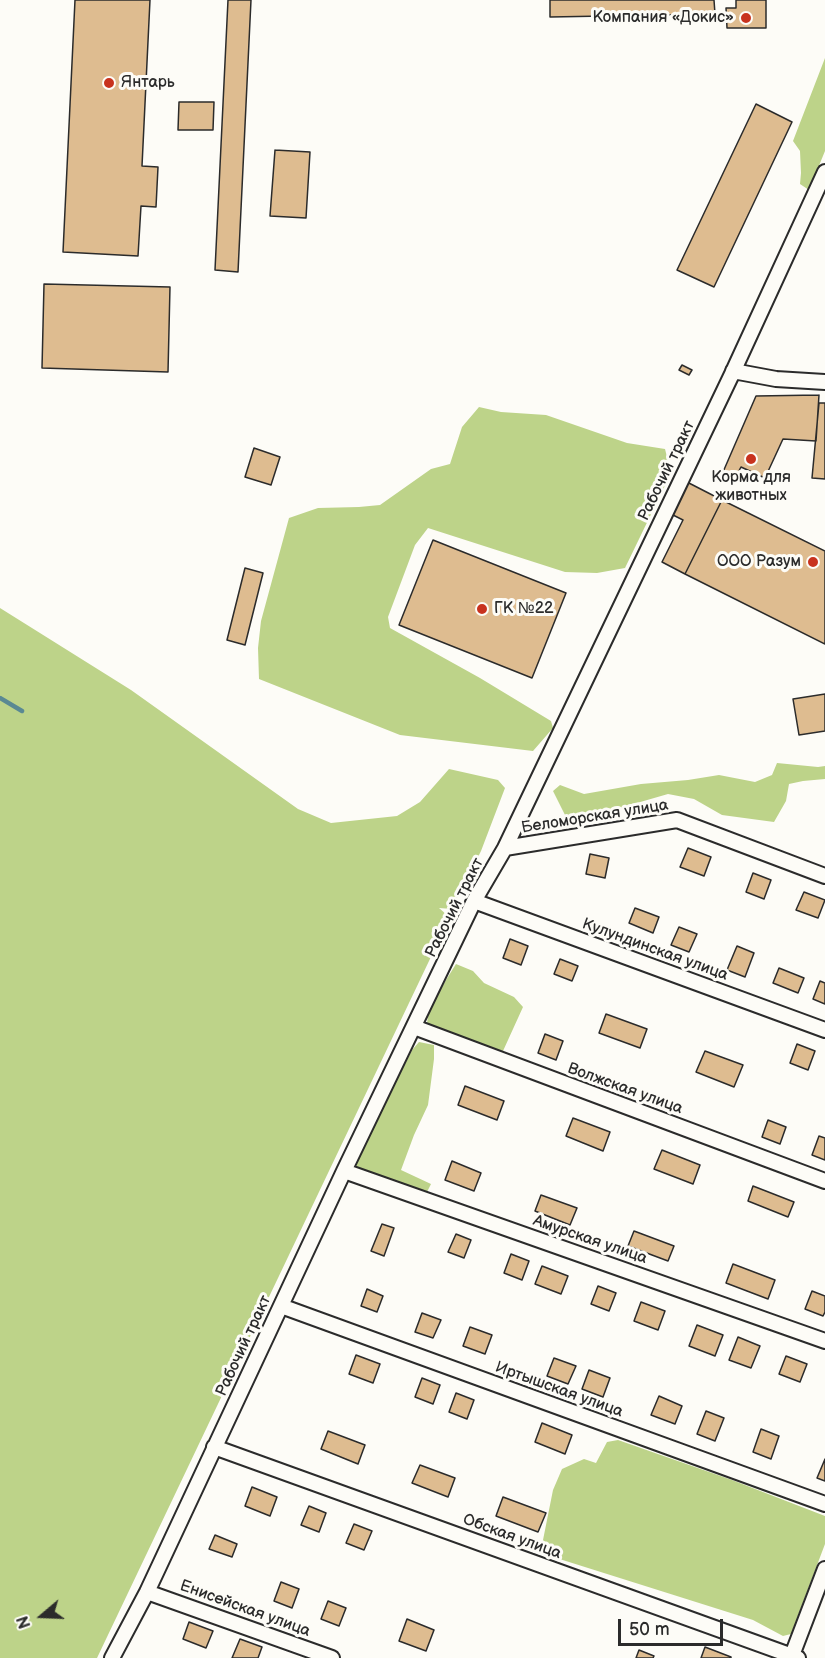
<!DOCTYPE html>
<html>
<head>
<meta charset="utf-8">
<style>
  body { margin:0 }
  #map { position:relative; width:825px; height:1658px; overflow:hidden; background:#fdfcf7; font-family:"Balsamiq Sans",sans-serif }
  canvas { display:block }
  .north { position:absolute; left:12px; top:1586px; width:60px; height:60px; -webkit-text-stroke:4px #fdfcf7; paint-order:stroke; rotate:251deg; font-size:16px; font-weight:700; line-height:24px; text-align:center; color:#2b2b2b }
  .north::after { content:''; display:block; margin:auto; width:21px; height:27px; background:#2b2b2b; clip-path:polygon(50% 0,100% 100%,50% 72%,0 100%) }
  .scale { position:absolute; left:618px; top:1619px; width:105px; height:27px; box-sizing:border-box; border:3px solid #2b2b2b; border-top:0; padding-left:8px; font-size:18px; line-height:21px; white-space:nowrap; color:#2b2b2b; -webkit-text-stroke:4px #fdfcf7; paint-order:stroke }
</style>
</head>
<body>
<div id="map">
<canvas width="825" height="1658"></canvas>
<div class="north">N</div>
<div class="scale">50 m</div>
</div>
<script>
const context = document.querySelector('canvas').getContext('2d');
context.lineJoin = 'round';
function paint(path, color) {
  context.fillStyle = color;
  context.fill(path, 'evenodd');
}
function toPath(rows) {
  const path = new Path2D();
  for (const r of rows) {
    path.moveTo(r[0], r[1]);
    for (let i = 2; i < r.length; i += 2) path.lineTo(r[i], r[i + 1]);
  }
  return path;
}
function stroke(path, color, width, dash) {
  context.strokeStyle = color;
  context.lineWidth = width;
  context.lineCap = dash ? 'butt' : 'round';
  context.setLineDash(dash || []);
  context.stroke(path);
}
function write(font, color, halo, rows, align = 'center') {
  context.font = font + ' "Balsamiq Sans",sans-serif';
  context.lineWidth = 6;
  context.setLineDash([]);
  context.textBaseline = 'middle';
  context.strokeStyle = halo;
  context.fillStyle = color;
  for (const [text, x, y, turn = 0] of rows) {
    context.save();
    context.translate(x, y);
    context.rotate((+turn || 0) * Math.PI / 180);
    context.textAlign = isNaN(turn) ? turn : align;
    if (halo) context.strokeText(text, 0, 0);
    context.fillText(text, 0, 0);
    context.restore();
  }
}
const green = toPath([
  [825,58,825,151,809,190,800,184,801,173,800,151,793,141],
  [479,407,501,412,546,415,627,443,665,449,671,473,625,568,597,573,565,572,428,528,415,545,388,617,390,628,480,678,551,721,553,728,533,751,400,735,259,679,258,648,261,621,289,518,318,508,359,507,380,505,431,469,450,464,462,427],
  [0,608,131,690,298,809,331,823,397,816,420,802,449,769,498,780,505,788,481,851,452,909,439,908,447,915,436,935,439,940,97,1658,0,1658],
  [777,763,818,767,825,766,825,779,803,781,789,784,786,801,774,822,722,815,694,799,668,794,571,822,567,819,553,791,560,785,584,794,641,784,688,780,719,775,755,782,772,775],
  [456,964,473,971,484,983,514,997,523,1007,503,1051,493,1049,451,1035,427,1024,428,1014,446,980],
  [419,1042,434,1045,434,1059,428,1105,414,1135,401,1170,431,1184,427,1192,374,1177,357,1167,355,1163,412,1050],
  [618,1440,732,1480,825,1516,825,1544,791,1634,783,1636,753,1620,550,1556,542,1545,553,1490,562,1469,584,1459,596,1463,607,1442]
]);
const stream = toPath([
  [0,698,22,711]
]);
const building = toPath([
  [75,0,150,0,142,166,158,167,156,207,141,206,138,256,63,252,75,0],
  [228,0,251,0,238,272,215,270,228,0],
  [550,0,714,0,715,14,550,17,550,0],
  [736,0,766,0,766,28,727,28,726,8,736,8,736,0],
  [179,102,214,102,213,130,178,130,179,102],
  [756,104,792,122,714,287,677,270,756,104],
  [275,150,310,152,306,218,270,216,275,150],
  [44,284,170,287,168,372,42,368,44,284],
  [682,365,692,370,689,375,679,370,682,365],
  [819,395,816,441,783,439,765,478,741,467,735,478,723,472,756,396,819,395],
  [819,403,825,403,825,479,812,478,819,403],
  [254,448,280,457,271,485,245,477,254,448],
  [685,481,722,500,685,574,662,562,683,520,669,513,685,481],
  [722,500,825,551,825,644,685,574,722,500],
  [433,540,566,593,532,678,399,625,433,540],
  [245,568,263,573,245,645,227,640,245,568],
  [825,694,825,731,799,735,793,699,825,694],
  [688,848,711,857,704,876,680,867,688,848],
  [590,854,609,858,605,878,586,874,590,854],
  [753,873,771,880,764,899,746,892,753,873],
  [804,892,825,900,818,918,796,910,804,892],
  [635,908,659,917,653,933,629,923,635,908],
  [679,927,697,934,689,952,671,945,679,927],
  [510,939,528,946,521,965,503,958,510,939],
  [737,946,754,953,745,977,727,970,737,946],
  [560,959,578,966,572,981,554,974,560,959],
  [779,968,804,978,798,993,773,983,779,968],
  [820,981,825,983,825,1004,813,999,820,981],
  [606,1014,647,1029,640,1048,599,1033,606,1014],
  [545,1034,563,1041,556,1060,538,1053,545,1034],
  [797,1044,815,1051,808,1070,790,1063,797,1044],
  [705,1051,743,1065,734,1087,696,1072,705,1051],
  [465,1086,504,1101,497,1120,458,1105,465,1086],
  [573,1118,610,1132,603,1151,566,1136,573,1118],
  [768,1120,786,1127,780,1144,762,1137,768,1120],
  [819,1136,825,1138,825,1160,812,1155,819,1136],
  [662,1150,700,1165,693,1184,654,1169,662,1150],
  [452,1161,481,1173,474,1191,445,1180,452,1161],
  [753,1186,794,1202,788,1217,748,1201,753,1186],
  [541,1195,577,1208,570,1225,535,1211,541,1195],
  [382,1224,394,1228,384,1256,371,1251,382,1224],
  [634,1231,674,1246,668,1261,628,1246,634,1231],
  [456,1234,471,1240,464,1258,448,1252,456,1234],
  [511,1254,529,1261,522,1280,504,1273,511,1254],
  [733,1264,775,1280,768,1299,726,1283,733,1264],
  [542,1266,568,1276,561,1294,535,1284,542,1266],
  [598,1286,616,1293,609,1311,591,1304,598,1286],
  [367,1289,383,1296,377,1312,361,1306,367,1289],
  [812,1291,825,1296,825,1312,823,1316,805,1309,812,1291],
  [641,1302,665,1311,658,1330,634,1321,641,1302],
  [422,1313,441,1320,433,1338,415,1332,422,1313],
  [697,1325,723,1335,715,1356,689,1346,697,1325],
  [470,1327,492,1335,485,1354,463,1346,470,1327],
  [738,1337,760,1346,751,1368,729,1360,738,1337],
  [356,1355,380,1364,373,1383,349,1374,356,1355],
  [786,1356,807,1364,800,1382,779,1374,786,1356],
  [554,1358,576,1366,568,1384,547,1376,554,1358],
  [589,1370,610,1378,603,1397,582,1389,589,1370],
  [422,1378,440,1385,433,1404,415,1397,422,1378],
  [456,1393,474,1400,467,1419,449,1412,456,1393],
  [659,1396,682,1406,675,1424,651,1415,659,1396],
  [706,1411,724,1418,715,1441,697,1434,706,1411],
  [542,1423,572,1435,565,1454,535,1442,542,1423],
  [761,1429,779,1436,771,1459,753,1452,761,1429],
  [328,1431,365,1445,358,1464,321,1449,328,1431],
  [825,1459,825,1481,817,1478,825,1459],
  [420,1465,455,1478,448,1497,412,1483,420,1465],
  [252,1487,277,1497,270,1516,245,1506,252,1487],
  [503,1497,546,1513,538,1532,496,1516,503,1497],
  [309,1506,326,1513,319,1532,301,1525,309,1506],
  [354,1524,372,1531,364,1550,346,1543,354,1524],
  [215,1535,237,1544,232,1557,209,1549,215,1535],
  [281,1582,299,1589,292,1608,274,1601,281,1582],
  [328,1601,346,1608,339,1626,321,1619,328,1601],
  [407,1619,434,1630,426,1651,399,1641,407,1619],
  [189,1622,213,1631,206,1648,183,1639,189,1622],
  [240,1639,262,1647,258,1658,232,1658,240,1639],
  [705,1647,731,1657,731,1658,701,1658,705,1647],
  [639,1650,654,1656,653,1658,636,1658,639,1650]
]);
const street = toPath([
  [733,371,776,379,825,382],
  [505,848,677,820,825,876],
  [474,901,825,1030],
  [414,1027,825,1181],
  [344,1171,825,1341],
  [281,1306,825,1504],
  [214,1447,798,1658],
  [147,1592,332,1658],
  [112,1658,147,1592,344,1171,474,901,505,848,732,374,825,172],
  [791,1658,825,1569]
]);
const markers = [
  [746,18,6,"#c8321e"],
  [109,83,6,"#c8321e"],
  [751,459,6,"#c8321e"],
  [813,562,6,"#c8321e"],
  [482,609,6,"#c8321e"]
];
const poiNames = [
  ["Компания «Докис»",734,18],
  ["Янтарь",121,83,"left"],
  ["Корма для",751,478,"center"],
  ["животных",751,496,"center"],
  ["ООО Разум",801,562],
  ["ГК №22",494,609,"left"]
];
const streetNames = [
  ["Рабочий тракт",667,471,-64],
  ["Беломорская улица",595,817,-9],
  ["Рабочий тракт",455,908,-63],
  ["Кулундинская улица",655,950,20],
  ["Волжская улица",625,1089,20],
  ["Амурская улица",590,1240,19],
  ["Рабочий тракт",244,1346,-65],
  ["Иртышская улица",559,1390,20],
  ["Обская улица",512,1537,20],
  ["Енисейская улица",245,1609,20]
];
paint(green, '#bdd389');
stroke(stream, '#5a8993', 4.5);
paint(building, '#debc90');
stroke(building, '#2b2b2b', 1.5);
stroke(street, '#2b2b2b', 18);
stroke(street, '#fdfcf7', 14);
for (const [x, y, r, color] of markers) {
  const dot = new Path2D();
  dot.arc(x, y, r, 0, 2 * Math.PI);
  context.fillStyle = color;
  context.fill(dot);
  stroke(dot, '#fdfcf7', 2);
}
write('16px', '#2b2b2b', '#fdfcf7', poiNames, 'right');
write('16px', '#2b2b2b', '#fdfcf7', streetNames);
</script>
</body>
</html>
